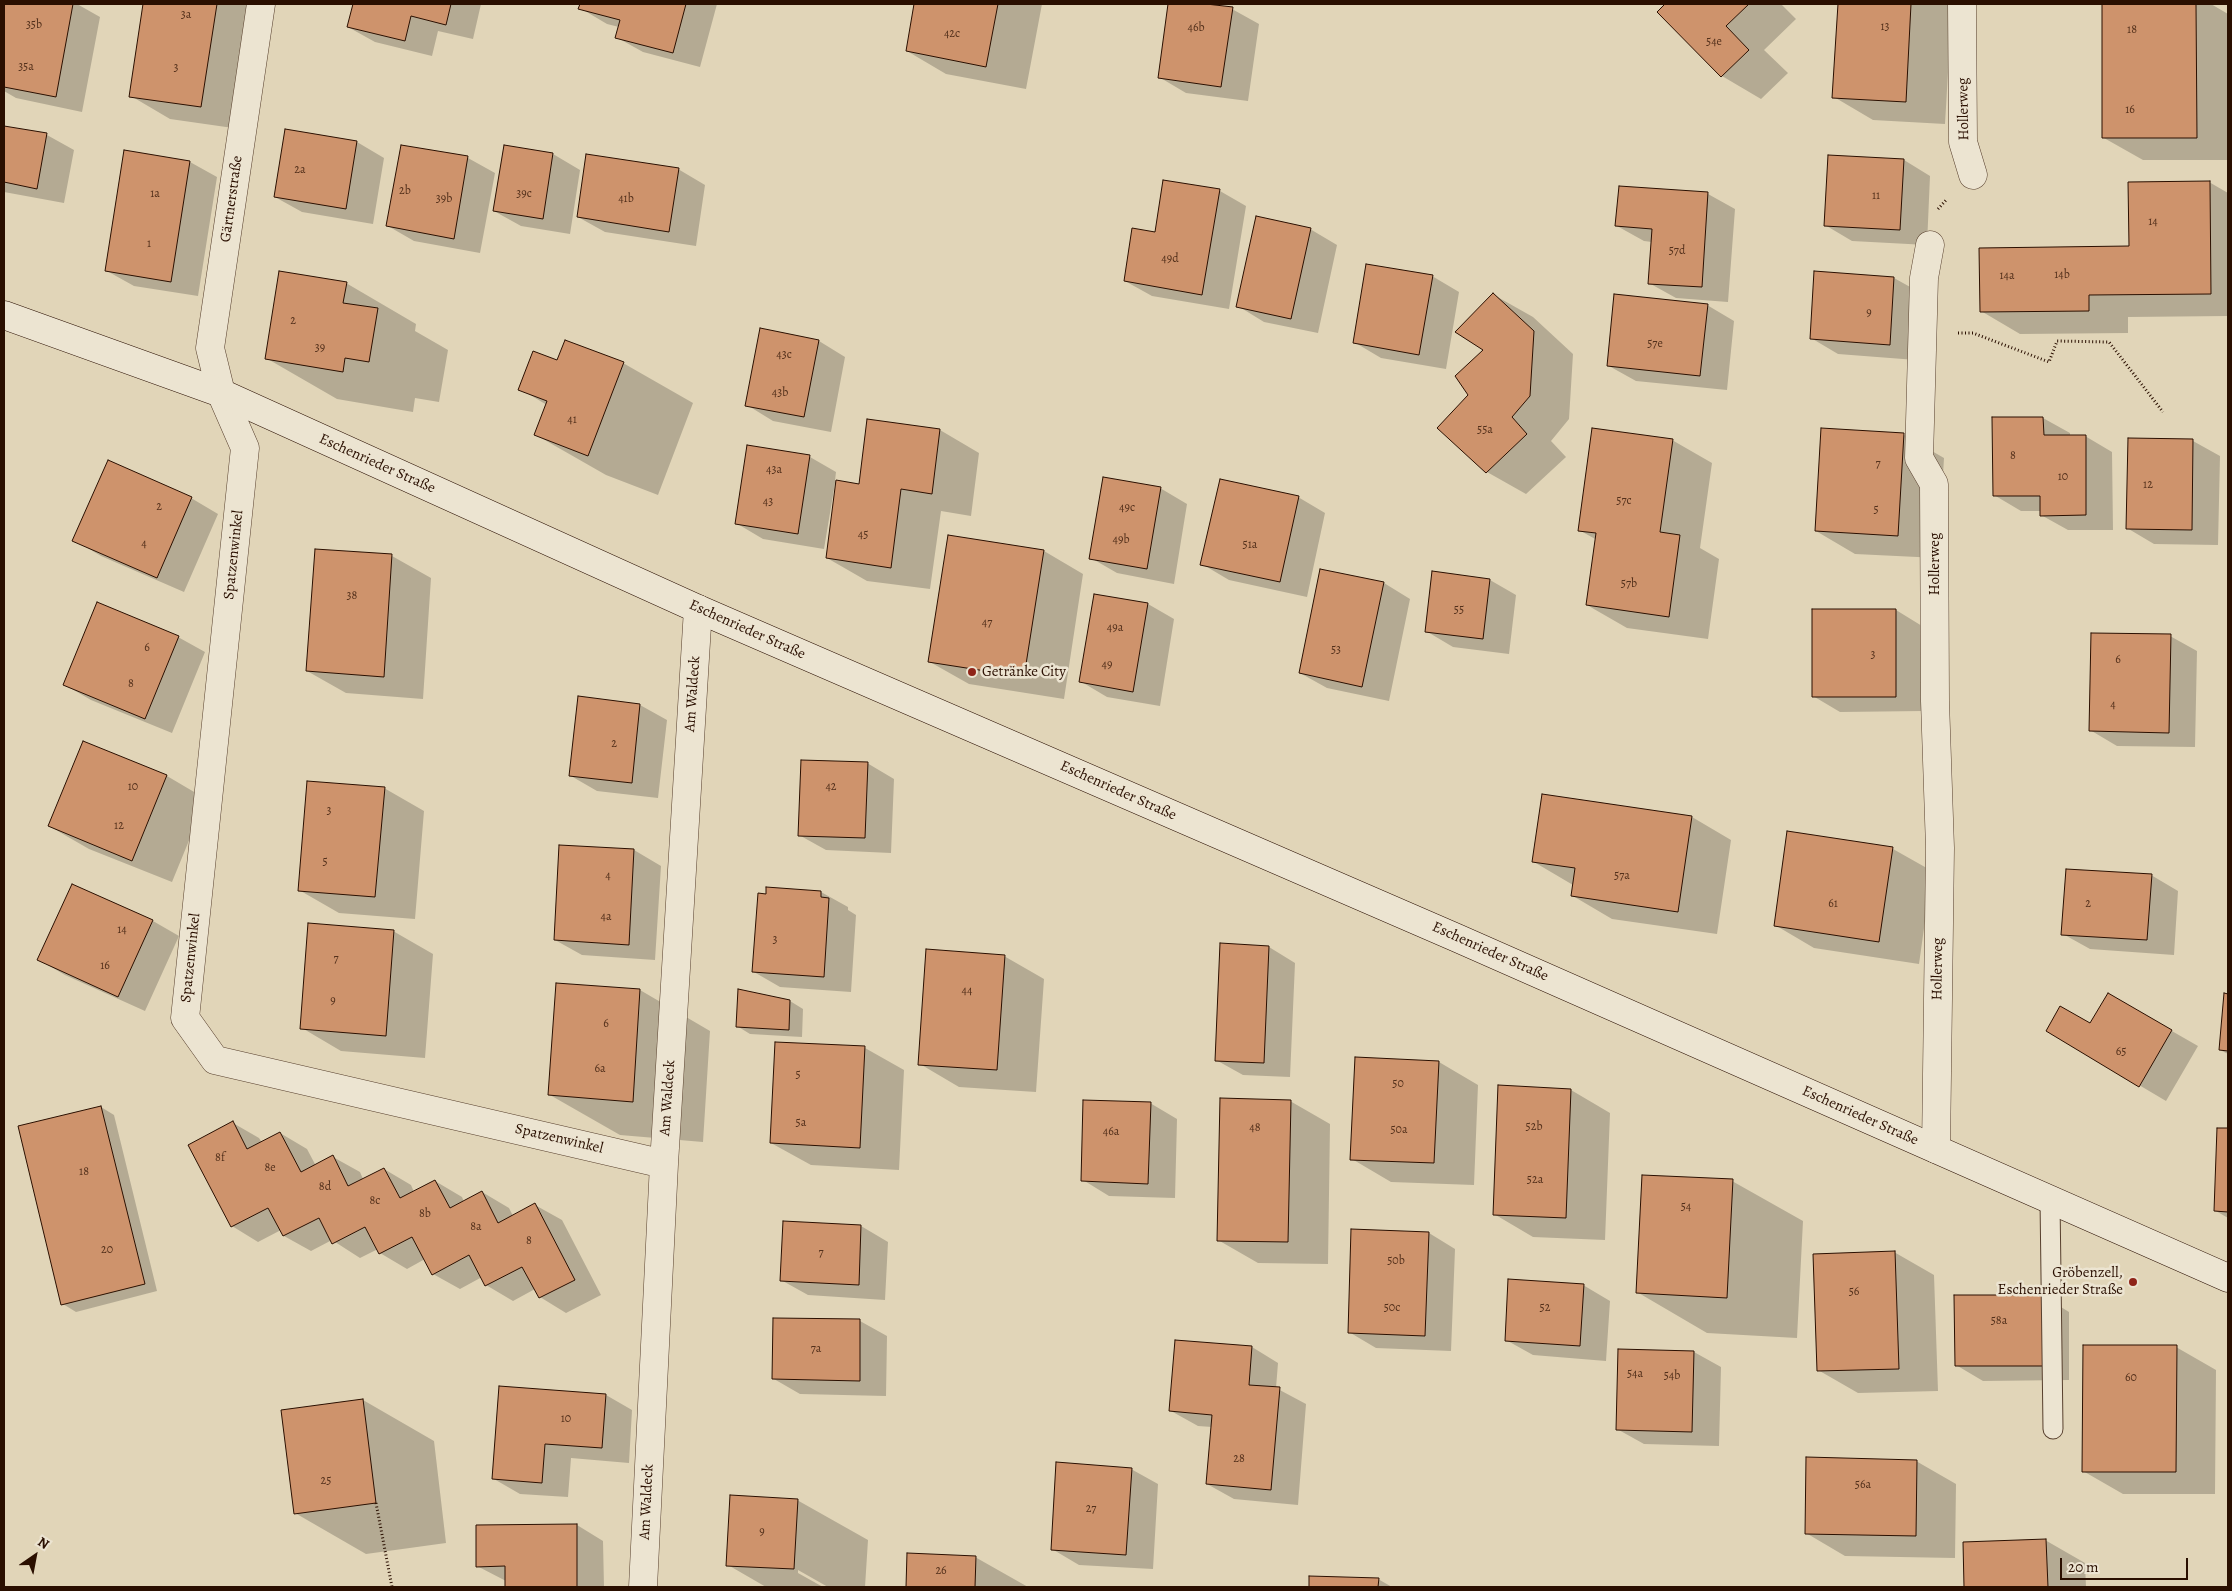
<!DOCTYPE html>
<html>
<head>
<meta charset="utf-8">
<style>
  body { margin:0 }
  #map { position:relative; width:2232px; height:1591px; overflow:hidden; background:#e1d5b8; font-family:Alegreya,serif }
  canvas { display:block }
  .frame { position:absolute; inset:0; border:5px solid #2a0f00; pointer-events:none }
  .north { position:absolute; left:10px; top:1531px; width:50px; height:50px; -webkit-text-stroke:4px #ece4d1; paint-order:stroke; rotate:33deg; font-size:14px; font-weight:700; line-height:20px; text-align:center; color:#2a0f00 }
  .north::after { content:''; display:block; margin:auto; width:18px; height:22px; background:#2a0f00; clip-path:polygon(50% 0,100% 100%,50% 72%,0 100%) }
  .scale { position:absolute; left:2060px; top:1558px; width:128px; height:22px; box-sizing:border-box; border:2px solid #2a0f00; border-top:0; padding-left:6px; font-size:15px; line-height:18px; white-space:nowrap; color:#2a0f00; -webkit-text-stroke:4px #ece4d1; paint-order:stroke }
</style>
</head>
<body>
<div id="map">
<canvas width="2232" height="1591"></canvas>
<div class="frame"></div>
<div class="north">N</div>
<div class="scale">20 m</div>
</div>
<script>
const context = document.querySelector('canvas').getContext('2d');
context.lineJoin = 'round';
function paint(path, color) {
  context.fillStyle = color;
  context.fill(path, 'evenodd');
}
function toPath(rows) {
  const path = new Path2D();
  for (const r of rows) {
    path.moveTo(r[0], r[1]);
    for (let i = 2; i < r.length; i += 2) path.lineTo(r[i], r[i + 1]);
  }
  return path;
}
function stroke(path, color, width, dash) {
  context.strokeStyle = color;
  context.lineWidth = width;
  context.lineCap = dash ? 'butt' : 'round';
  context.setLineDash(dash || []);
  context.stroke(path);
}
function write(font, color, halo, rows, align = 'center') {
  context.font = font + ' Alegreya,serif';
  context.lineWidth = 5;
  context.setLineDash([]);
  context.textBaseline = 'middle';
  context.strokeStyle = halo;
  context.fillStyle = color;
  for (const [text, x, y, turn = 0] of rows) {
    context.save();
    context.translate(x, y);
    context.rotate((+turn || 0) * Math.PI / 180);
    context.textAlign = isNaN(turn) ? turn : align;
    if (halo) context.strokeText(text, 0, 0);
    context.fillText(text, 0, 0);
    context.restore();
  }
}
const shadow = toPath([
  [4,4,77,4,100,17,82,112,16,98,4,91],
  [145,4,253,4,240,129,170,119,131,96],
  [354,4,481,4,473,39,438,31,432,56,375,42,348,27],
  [581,4,717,4,700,67,643,52,616,37,619,27,607,24,580,8],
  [916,4,1042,4,1026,89,946,74,907,51],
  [1170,4,1198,4,1232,9,1259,24,1248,101,1186,93,1159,77],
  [1667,4,1781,4,1796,19,1764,50,1788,73,1761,99,1722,76,1659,12],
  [1839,4,1952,4,1945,124,1873,120,1834,97],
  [2103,4,2211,4,2228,14,2228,160,2143,160,2104,138],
  [4,127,47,135,74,150,64,203,4,192],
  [286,131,357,142,384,158,373,224,302,212,275,197],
  [402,146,468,158,495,173,480,253,414,241,388,226],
  [505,147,553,154,580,170,570,234,521,226,494,211],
  [125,152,190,162,217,177,198,296,134,286,107,271],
  [1904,160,1930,176,1927,245,1852,241,1825,225],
  [678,169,705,185,696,246,605,232,578,217],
  [2209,182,2228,193,2228,316,2128,317,2128,333,2020,334,1981,311,2130,248],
  [1620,187,1708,194,1735,209,1728,302,1676,298,1649,283,1652,242,1644,241,1617,226],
  [1220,191,1246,206,1229,309,1152,296,1125,281,1156,233],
  [1310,229,1337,245,1318,333,1264,322,1238,306],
  [1816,273,1894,278,1921,293,1916,360,1838,354,1811,338],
  [1432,276,1459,292,1446,369,1381,358,1354,342],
  [346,283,416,324,415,331,448,350,439,402,415,398,413,412,337,399,266,358],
  [1494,295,1533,317,1573,354,1569,419,1551,441,1566,457,1526,494,1487,472,1469,395,1485,350],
  [1707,305,1734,321,1727,390,1636,381,1609,366],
  [819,341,845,357,831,432,773,421,747,405],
  [558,362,623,363,693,403,658,495,606,475,536,435,547,405,520,389],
  [2043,418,2070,433,2070,436,2085,436,2112,452,2113,530,2068,530,2041,515,2041,511,2021,511,1994,495],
  [1822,429,1904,435,1944,458,1938,558,1855,554,1816,531],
  [940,430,979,453,971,516,941,511,930,589,867,581,827,558,837,484,835,483,824,549,763,539,736,523,810,457,836,472,835,481,860,485],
  [2129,439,2193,441,2220,456,2218,545,2154,544,2127,528],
  [1672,440,1712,463,1700,548,1719,559,1708,639,1627,628,1587,605,1597,540,1579,530],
  [108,462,191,498,218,514,184,592,101,556,74,540],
  [1160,488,1187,504,1174,584,1117,573,1091,558],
  [1298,497,1325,513,1307,597,1229,580,1202,564],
  [1044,551,1083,574,1064,699,969,684,930,662],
  [392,556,431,578,423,699,346,693,307,671],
  [1490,580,1516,595,1509,654,1453,647,1426,631],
  [1384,583,1410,599,1389,701,1327,688,1300,673],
  [1148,604,1174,619,1160,706,1107,697,1080,681],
  [1896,610,1922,626,1923,711,1840,712,1813,696],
  [2170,636,2197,651,2195,747,2117,746,2090,730],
  [178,637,205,652,172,733,91,700,65,685],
  [579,698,640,705,667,720,658,798,597,791,571,776],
  [84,742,167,776,206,799,172,882,89,849,49,826],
  [867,763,894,779,891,853,826,850,799,835],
  [384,788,424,811,415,919,339,913,299,890],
  [1692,817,1731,840,1717,934,1612,919,1573,896,1573,885,1534,862],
  [1788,833,1893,849,1932,871,1919,964,1814,948,1775,925],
  [560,846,634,850,661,866,655,960,582,955,555,940],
  [2151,875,2178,891,2174,955,2090,949,2063,934],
  [72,885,153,921,179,936,145,1011,65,975,39,960],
  [821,892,848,907,848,910,856,915,851,992,780,987,754,972],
  [393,931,433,954,425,1058,341,1051,302,1028],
  [1269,947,1295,963,1290,1077,1243,1075,1216,1060],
  [1004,956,1044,979,1036,1092,959,1087,920,1064],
  [640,990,710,1031,703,1142,620,1135,550,1095],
  [2109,995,2198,1046,2166,1101,2139,1085,2091,1025],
  [2225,995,2228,995,2228,1054,2220,1050],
  [790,1001,803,1009,802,1037,750,1034,737,1026],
  [865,1048,904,1070,899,1170,811,1165,771,1143],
  [1439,1062,1478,1085,1474,1185,1391,1182,1352,1159],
  [1571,1090,1610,1113,1605,1240,1533,1237,1494,1214],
  [1290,1101,1330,1124,1328,1264,1258,1263,1218,1240],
  [1150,1103,1177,1119,1175,1198,1109,1196,1083,1180],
  [101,1107,114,1115,157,1291,76,1312,63,1304],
  [233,1123,259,1138,262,1143,280,1133,307,1149,316,1166,333,1157,360,1172,363,1179,384,1169,411,1185,414,1192,435,1181,462,1197,464,1202,482,1192,509,1208,513,1216,535,1205,562,1220,601,1295,566,1313,540,1297,535,1289,513,1301,486,1285,482,1277,460,1289,433,1274,425,1259,407,1269,380,1253,378,1249,360,1258,332,1240,311,1251,284,1236,281,1230,258,1242,232,1226],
  [2218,1129,2228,1130,2228,1218,2216,1211],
  [1732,1181,1803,1221,1797,1338,1707,1333,1637,1292],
  [784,1222,861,1226,888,1242,885,1300,808,1295,781,1280],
  [1429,1233,1455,1249,1451,1351,1376,1348,1349,1332],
  [1894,1252,1934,1275,1938,1391,1858,1393,1818,1370],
  [1583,1285,1610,1301,1606,1361,1533,1355,1506,1340],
  [2043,1296,2069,1312,2069,1380,1983,1381,1956,1365],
  [860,1321,887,1336,886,1396,800,1394,774,1379],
  [1252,1347,1278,1363,1276,1388,1306,1404,1298,1505,1234,1499,1207,1484,1212,1427,1198,1426,1171,1411],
  [2176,1347,2216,1370,2215,1494,2123,1494,2083,1471],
  [1694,1352,1721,1367,1719,1446,1644,1444,1617,1429],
  [606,1395,632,1410,629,1463,571,1458,568,1497,520,1494,494,1479],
  [363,1400,434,1441,446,1543,366,1554,295,1513,282,1411],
  [1916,1461,1956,1484,1955,1558,1845,1556,1806,1533],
  [1131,1469,1158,1484,1153,1569,1079,1565,1052,1549],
  [797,1500,868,1540,865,1587,828,1587,798,1570,798,1573,823,1587,766,1587,728,1565],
  [577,1525,603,1541,604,1587,506,1587,506,1581,477,1566],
  [2045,1540,2085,1563,2086,1587,1966,1587,1964,1543],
  [908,1555,975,1557,1028,1587,907,1587],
  [1310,1577,1378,1579,1392,1587,1310,1587]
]);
const building = toPath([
  [4,4,73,4,56,97,4,87,4,4],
  [143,4,217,4,201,107,129,97,143,4],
  [353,4,451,4,446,25,411,16,405,41,347,27,353,4],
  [580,4,686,4,673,53,615,38,620,20,578,9,580,4],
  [914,4,998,4,986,67,906,51,914,4],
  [1168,4,1206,4,1233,7,1221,87,1158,78,1168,4],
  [1665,4,1749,4,1726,26,1749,50,1721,77,1657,12,1665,4],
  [1838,4,1911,4,1906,102,1832,98,1838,4],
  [2102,4,2196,4,2197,138,2102,138,2102,4],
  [4,126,47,133,37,189,4,182,4,126],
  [285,129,357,141,346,209,274,197,285,129],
  [401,145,468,156,454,239,386,226,401,145],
  [504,145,553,153,543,219,493,211,504,145],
  [124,150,190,161,171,282,105,271,124,150],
  [586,154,679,168,669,232,577,217,586,154],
  [1828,155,1904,159,1900,230,1824,226,1828,155],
  [1163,180,1220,189,1202,295,1124,281,1132,228,1155,232,1163,180],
  [2210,181,2211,294,2089,295,2089,311,1980,312,1979,248,2129,246,2128,182,2210,181],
  [1619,186,1708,192,1702,287,1648,284,1652,229,1615,226,1619,186],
  [1256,216,1311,228,1291,319,1236,307,1256,216],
  [1366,264,1433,275,1419,355,1353,343,1366,264],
  [279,271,347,282,343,303,378,308,369,362,345,358,343,372,265,359,279,271],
  [1814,271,1894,277,1890,345,1810,339,1814,271],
  [1493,293,1534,331,1530,396,1512,417,1527,434,1486,473,1437,428,1468,395,1455,376,1483,350,1455,332,1493,293],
  [1614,294,1708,304,1700,376,1607,366,1614,294],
  [760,328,819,340,804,417,745,406,760,328],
  [565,340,624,362,588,456,534,435,547,401,518,390,533,351,557,360,565,340],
  [1992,417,2043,417,2044,435,2086,435,2086,515,2040,516,2040,496,1993,496,1992,417],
  [867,419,940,429,932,494,901,489,891,568,826,558,836,480,859,484,867,419],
  [1592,428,1673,439,1660,532,1680,535,1669,617,1586,605,1596,533,1578,531,1592,428],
  [1821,428,1904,433,1898,536,1815,531,1821,428],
  [2128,438,2193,439,2192,530,2126,529,2128,438],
  [747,445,810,455,798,534,735,524,747,445],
  [108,460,192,497,157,578,72,541,108,460],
  [1103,477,1161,487,1147,569,1089,559,1103,477],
  [1220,479,1299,496,1280,582,1200,565,1220,479],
  [948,535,1044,550,1024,677,928,662,948,535],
  [315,549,392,554,384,677,306,671,315,549],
  [1320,569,1384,582,1362,687,1299,673,1320,569],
  [1432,571,1490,579,1483,639,1425,632,1432,571],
  [1094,594,1148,603,1133,692,1079,682,1094,594],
  [97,602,179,636,145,719,63,685,97,602],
  [1812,609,1896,609,1896,697,1812,697,1812,609],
  [2091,633,2171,634,2169,733,2089,731,2091,633],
  [578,696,640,704,632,783,569,776,578,696],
  [83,741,167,775,132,861,48,826,83,741],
  [801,760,868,762,865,838,798,836,801,760],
  [307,781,385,787,375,897,298,891,307,781],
  [1542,794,1692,816,1678,912,1571,896,1575,868,1532,862,1542,794],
  [1787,831,1893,847,1879,942,1774,926,1787,831],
  [559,845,634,849,629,945,554,940,559,845],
  [2066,869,2152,874,2147,940,2061,935,2066,869],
  [72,884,153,920,118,997,37,960,72,884],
  [766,887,821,891,821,897,829,898,824,977,752,972,758,893,766,894,766,887],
  [308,923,394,930,386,1036,300,1029,308,923],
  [1220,943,1269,946,1264,1063,1215,1061,1220,943],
  [926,949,1005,955,997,1070,918,1065,926,949],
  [556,983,640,989,633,1102,548,1095,556,983],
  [738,989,790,1000,789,1030,736,1027,738,989],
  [2108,993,2172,1030,2139,1087,2046,1031,2060,1006,2090,1023,2108,993],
  [2224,993,2228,994,2228,1051,2219,1050,2224,993],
  [775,1042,865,1046,860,1148,770,1143,775,1042],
  [1355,1057,1439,1061,1434,1163,1350,1160,1355,1057],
  [1498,1085,1571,1089,1566,1218,1493,1215,1498,1085],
  [1220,1098,1291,1100,1288,1242,1217,1241,1220,1098],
  [1083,1100,1151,1102,1148,1184,1081,1181,1083,1100],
  [101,1106,145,1284,61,1305,18,1126,101,1106],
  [233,1121,247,1149,280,1132,301,1172,333,1155,348,1186,384,1168,400,1198,435,1180,450,1208,482,1191,498,1223,535,1203,575,1280,539,1298,522,1267,485,1286,469,1255,432,1275,412,1237,379,1254,365,1227,332,1244,319,1218,283,1236,268,1208,231,1227,188,1145,233,1121],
  [2217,1128,2228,1128,2228,1212,2214,1211,2217,1128],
  [1642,1175,1733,1179,1727,1298,1636,1293,1642,1175],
  [783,1221,861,1225,859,1285,780,1281,783,1221],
  [1351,1229,1429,1232,1425,1336,1348,1333,1351,1229],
  [1895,1251,1899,1369,1817,1371,1813,1254,1895,1251],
  [1508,1279,1584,1284,1580,1346,1505,1341,1508,1279],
  [1954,1295,2043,1295,2043,1366,1955,1366,1954,1295],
  [773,1318,860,1319,860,1381,772,1379,773,1318],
  [1175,1340,1252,1346,1249,1385,1280,1387,1271,1490,1206,1484,1212,1415,1169,1411,1175,1340],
  [2083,1345,2177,1345,2176,1472,2082,1472,2083,1345],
  [1618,1349,1694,1351,1692,1432,1616,1430,1618,1349],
  [499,1386,606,1394,602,1448,545,1444,542,1483,492,1479,499,1386],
  [363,1399,376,1503,294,1514,281,1410,363,1399],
  [1806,1457,1917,1460,1916,1536,1805,1534,1806,1457],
  [1056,1462,1132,1468,1126,1555,1051,1550,1056,1462],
  [730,1495,798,1499,794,1569,726,1566,730,1495],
  [577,1524,577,1587,505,1587,505,1566,476,1567,476,1525,577,1524],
  [2046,1539,2048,1587,1964,1587,1963,1542,2046,1539],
  [907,1553,976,1556,975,1587,906,1587,907,1553],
  [1309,1576,1379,1578,1378,1587,1309,1587,1309,1576]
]);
const path = toPath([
  [1938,209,1947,199],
  [1958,333,1973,333,2049,362,2057,341,2109,342,2163,412],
  [376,1503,392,1587]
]);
const lane = toPath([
  [2050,1200,2053,1429]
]);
const street = toPath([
  [261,4,210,348,221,393,245,448,185,1018,215,1060,664,1164],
  [1962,4,1963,142,1973,175],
  [1930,245,1924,278,1919,458,1934,484,1935,701,1940,848,1936,1149],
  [643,1587,664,1164,698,609]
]);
const secondary = toPath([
  [4,315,221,393,698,609,1457,938,2228,1278]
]);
const markers = [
  [972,672,5,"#8f2418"],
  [2133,1282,5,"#8f2418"]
];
const numberNames = [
  ["3a",186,15],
  ["35b",34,25],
  ["13",1885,27],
  ["46b",1196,28],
  ["18",2132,30],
  ["42c",952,34],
  ["54e",1714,42],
  ["35a",26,67],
  ["3",176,68],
  ["16",2130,110],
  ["2a",300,170],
  ["2b",405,191],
  ["1a",155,194],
  ["39c",524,194],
  ["11",1876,196],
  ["39b",444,199],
  ["41b",626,199],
  ["14",2153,222],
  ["1",149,244],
  ["57d",1677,251],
  ["49d",1170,259],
  ["14b",2062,275],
  ["14a",2007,276],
  ["9",1869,313],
  ["2",293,321],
  ["57e",1655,344],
  ["39",320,348],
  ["43c",784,355],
  ["43b",780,393],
  ["41",572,420],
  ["55a",1485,430],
  ["8",2013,456],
  ["7",1878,464],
  ["43a",774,470],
  ["10",2063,477],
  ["12",2148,485],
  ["57c",1624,501],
  ["43",768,502],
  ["2",159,507],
  ["49c",1127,508],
  ["5",1876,510],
  ["45",863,535],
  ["49b",1121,540],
  ["4",144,544],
  ["51a",1250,545],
  ["57b",1629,584],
  ["38",352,596],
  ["55",1459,610],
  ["47",987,623],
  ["49a",1115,628],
  ["6",147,648],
  ["53",1336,650],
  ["3",1873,655],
  ["6",2118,660],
  ["49",1107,665],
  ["8",131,684],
  ["4",2113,705],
  ["2",614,744],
  ["10",133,787],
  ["42",831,787],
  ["3",329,811],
  ["12",119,826],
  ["5",325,862],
  ["4",608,876],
  ["57a",1622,876],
  ["61",1833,904],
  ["2",2088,904],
  ["4a",606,917],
  ["14",122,930],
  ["3",775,940],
  ["7",336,959],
  ["16",105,966],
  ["44",967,991],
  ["9",333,1001],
  ["6",606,1024],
  ["65",2121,1052],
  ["6a",600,1069],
  ["5",798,1075],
  ["50",1398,1084],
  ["5a",801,1123],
  ["52b",1534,1127],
  ["48",1255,1128],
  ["50a",1399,1130],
  ["46a",1111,1132],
  ["8f",220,1158],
  ["8e",270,1168],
  ["18",84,1172],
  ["52a",1535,1180],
  ["8d",325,1187],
  ["8c",375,1201],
  ["54",1686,1207],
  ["8b",425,1214],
  ["8a",476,1227],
  ["8",529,1241],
  ["20",107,1250],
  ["7",821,1253],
  ["50b",1396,1261],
  ["56",1854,1292],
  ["50c",1392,1308],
  ["52",1545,1308],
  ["58a",1999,1321],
  ["7a",816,1349],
  ["54a",1635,1374],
  ["54b",1672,1376],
  ["60",2131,1378],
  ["10",566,1419],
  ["28",1239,1459],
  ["25",326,1481],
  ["56a",1863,1485],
  ["27",1091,1509],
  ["9",762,1532],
  ["26",941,1571]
];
const streetNames = [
  ["Hollerweg",1964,109,-91],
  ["Gärtnerstraße",232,199,-82],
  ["Eschenrieder Straße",377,464,24],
  ["Spatzenwinkel",234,555,-84],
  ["Hollerweg",1935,564,-90],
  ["Eschenrieder Straße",747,630,24],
  ["Am Waldeck",693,694,-86],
  ["Eschenrieder Straße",1118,791,24],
  ["Eschenrieder Straße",1490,952,24],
  ["Spatzenwinkel",191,958,-84],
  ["Hollerweg",1938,969,-89],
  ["Am Waldeck",668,1098,-86],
  ["Eschenrieder Straße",1860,1116,24],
  ["Spatzenwinkel",559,1139,13],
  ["Am Waldeck",647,1502,-87]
];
const poiNames = [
  ["Getränke City",982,672],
  ["Gröbenzell,",2123,1273,"right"],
  ["Eschenrieder Straße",2123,1290,"right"]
];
paint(shadow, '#0003');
paint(building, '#ce936c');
stroke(building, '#2a0f00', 1);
stroke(lane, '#58402e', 21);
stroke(street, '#58402e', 29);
stroke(secondary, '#2a0f00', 29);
stroke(path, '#2a0f00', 3, [1, 2.5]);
stroke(lane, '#ece4d1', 19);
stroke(street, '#ece4d1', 28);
stroke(secondary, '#ece4d1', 28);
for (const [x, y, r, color] of markers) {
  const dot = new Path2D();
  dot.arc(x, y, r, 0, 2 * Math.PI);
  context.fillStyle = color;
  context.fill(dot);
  stroke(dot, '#ece4d1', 2);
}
write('12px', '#53301b', null, numberNames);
write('15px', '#2a0f00', '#ece4d1', streetNames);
write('15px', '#2a0f00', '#ece4d1', poiNames, 'left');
</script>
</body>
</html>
